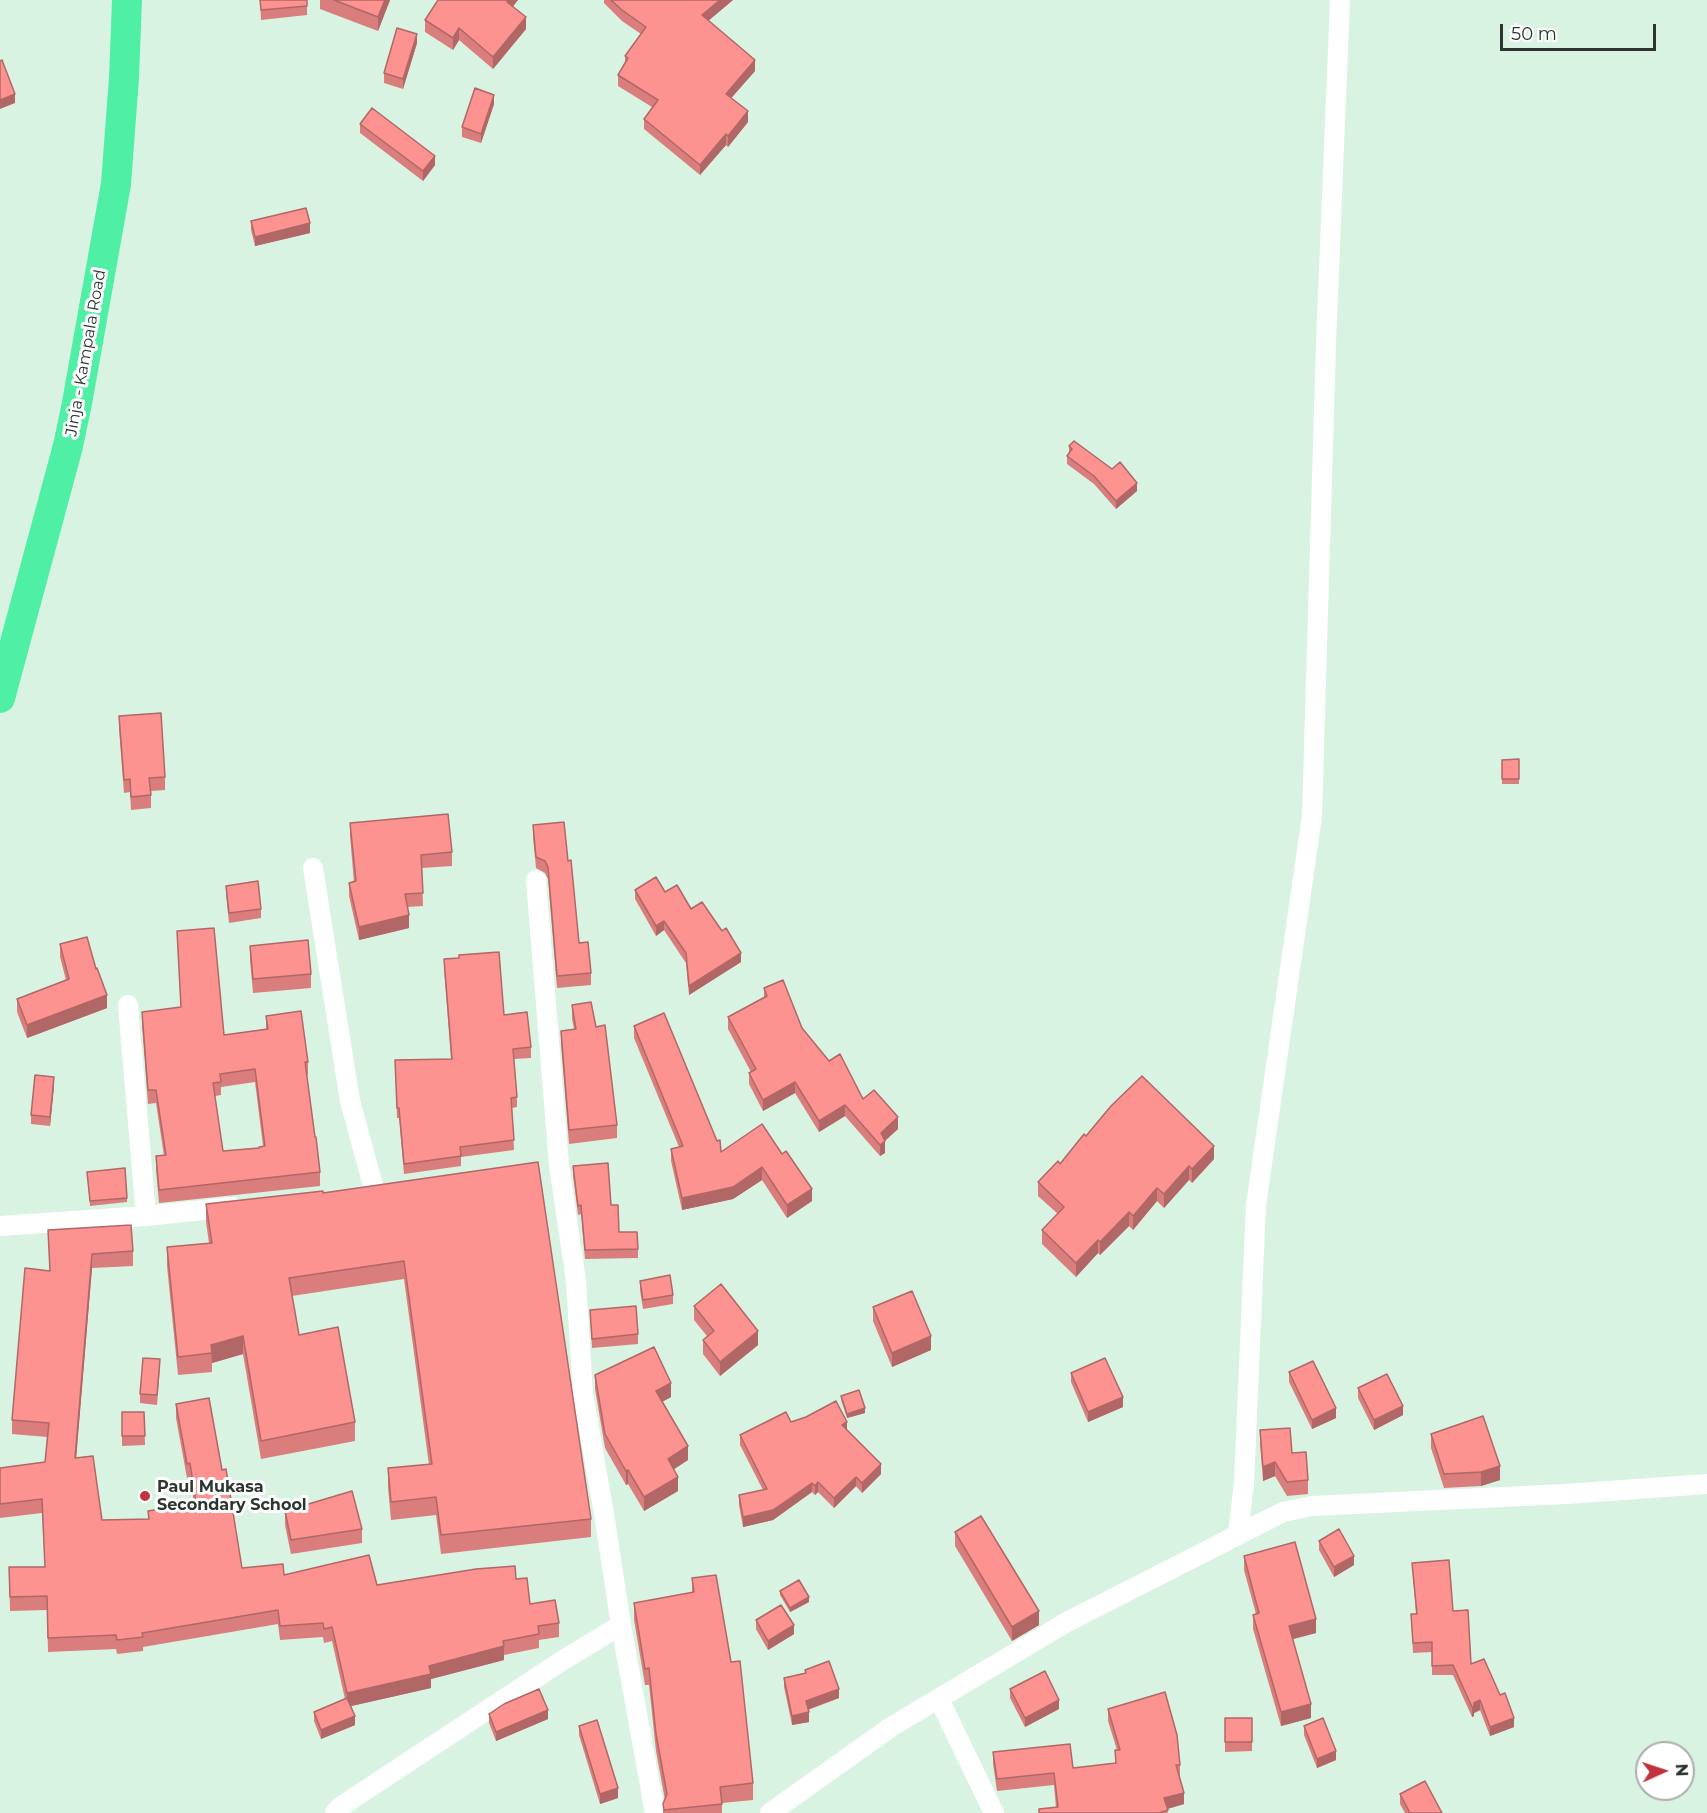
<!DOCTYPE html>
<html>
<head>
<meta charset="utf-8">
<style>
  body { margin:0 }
  #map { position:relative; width:1707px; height:1813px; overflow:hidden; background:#d9f3e3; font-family:Montserrat,sans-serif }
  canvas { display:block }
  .north { position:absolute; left:1635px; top:1741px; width:60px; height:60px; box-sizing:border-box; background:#fff; border:2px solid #abaeac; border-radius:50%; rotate:87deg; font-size:16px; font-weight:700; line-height:24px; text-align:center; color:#2c352f }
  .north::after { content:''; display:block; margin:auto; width:21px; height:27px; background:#c3333f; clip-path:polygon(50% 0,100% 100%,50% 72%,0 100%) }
  .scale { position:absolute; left:1500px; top:24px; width:156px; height:27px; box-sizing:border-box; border:3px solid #2c352f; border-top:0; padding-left:8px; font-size:18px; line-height:21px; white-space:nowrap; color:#2c352f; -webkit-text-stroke:4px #fff; paint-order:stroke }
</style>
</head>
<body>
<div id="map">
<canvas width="1707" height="1813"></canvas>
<div class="north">N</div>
<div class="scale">50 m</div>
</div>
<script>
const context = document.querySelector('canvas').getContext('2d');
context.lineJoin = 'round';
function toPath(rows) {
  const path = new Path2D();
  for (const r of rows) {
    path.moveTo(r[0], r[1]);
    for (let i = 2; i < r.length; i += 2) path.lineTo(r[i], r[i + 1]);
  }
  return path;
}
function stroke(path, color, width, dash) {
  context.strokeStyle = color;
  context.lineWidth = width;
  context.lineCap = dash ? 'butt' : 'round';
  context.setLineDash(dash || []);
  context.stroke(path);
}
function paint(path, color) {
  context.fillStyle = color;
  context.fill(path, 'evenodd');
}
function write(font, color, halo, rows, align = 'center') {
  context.font = font + ' Montserrat,sans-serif';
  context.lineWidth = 6;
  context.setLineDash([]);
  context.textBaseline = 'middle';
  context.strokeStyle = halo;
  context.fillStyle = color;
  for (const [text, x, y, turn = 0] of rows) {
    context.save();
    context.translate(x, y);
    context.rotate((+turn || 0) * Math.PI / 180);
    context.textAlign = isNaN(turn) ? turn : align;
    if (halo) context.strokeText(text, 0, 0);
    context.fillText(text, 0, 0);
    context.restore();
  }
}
const minor = toPath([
  [313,868,350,1101,374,1189],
  [536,880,559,1165,576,1281,583,1394,604,1514,621,1625,655,1813],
  [128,1005,146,1216],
  [0,1226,146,1216,232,1207],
  [1238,1534,1244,1483,1256,1205,1312,816,1326,343,1340,0],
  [939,1699,994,1813],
  [335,1813,340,1807,560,1662,621,1625],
  [770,1813,891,1727,1067,1622,1283,1512,1312,1506,1566,1494,1707,1484]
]);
const highway = toPath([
  [0,698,68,446,77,403,116,184,124,78,127,0]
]);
const wall = toPath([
  [260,0,307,0,307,15,261,20],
  [320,0,390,0,378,31,320,9],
  [438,0,518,0,513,6,526,29,493,69,459,40,453,50,425,32,425,20],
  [604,0,733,0,708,21,755,71,731,98,748,122,728,147,726,145,700,175,644,129,644,119,652,107,618,86,618,75,625,62,625,56,641,34,622,21,604,3],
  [417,43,403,89,384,83,384,73],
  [494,104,481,143,462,137,462,127],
  [360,124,435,165,423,181,360,133],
  [251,221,310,233,255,246,251,230],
  [1069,446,1137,491,1116,509,1094,484,1067,464,1067,456,1069,452],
  [119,716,165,777,165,790,151,791,151,808,131,810,130,792,124,793,119,729],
  [1519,759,1519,784,1502,784,1502,760],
  [350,823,452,852,452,866,422,868,423,906,407,907,409,928,359,940,349,896,349,883,354,882,350,836],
  [533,825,568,861,579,943,591,973,591,985,557,988,548,879,545,873,536,868,533,837],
  [226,886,261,909,261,918,229,923,226,895],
  [635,890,665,892,691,909,741,962,689,995,686,963,664,930,656,936,635,899],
  [177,931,224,1035,266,1029,266,1016,308,1062,308,1075,307,1075,315,1137,320,1172,320,1186,159,1203,156,1169,156,1156,164,1156,156,1103,148,1104,142,1025,142,1012,181,1007],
  [255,1082,263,1146,259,1148,223,1151,215,1096,221,1095,221,1087],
  [60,944,96,969,107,1008,27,1038,17,1012,17,999,66,980,60,957],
  [250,946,311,974,311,988,253,993,250,960],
  [444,959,504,1015,531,1047,531,1058,514,1059,517,1097,517,1107,512,1108,514,1150,461,1157,461,1166,404,1174,399,1118,397,1118,395,1060,451,1059,444,969],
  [764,988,802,1028,829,1061,863,1099,898,1129,885,1141,885,1153,880,1156,845,1116,819,1132,795,1093,763,1111,749,1084,749,1073,751,1072,728,1029,728,1017,764,997],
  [572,1005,596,1027,617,1125,617,1138,569,1144,561,1044,561,1031,574,1029,572,1019],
  [634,1026,721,1152,762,1124,812,1201,787,1218,762,1180,733,1199,682,1210,671,1161,671,1149,679,1147,634,1038],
  [54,1086,50,1126,31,1124,31,1115],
  [1086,1136,1214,1159,1192,1183,1189,1180,1164,1208,1157,1201,1133,1230,1129,1226,1100,1255,1098,1253,1076,1277,1042,1244,1042,1230,1058,1214,1038,1196,1038,1182,1060,1164],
  [538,1162,591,1519,591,1537,441,1554,436,1515,391,1520,388,1487,388,1468,429,1465,404,1279,292,1296,299,1335,355,1422,355,1441,261,1459,243,1354,212,1363,212,1372,178,1375,167,1266,167,1247,209,1243,206,1222,206,1204,323,1193],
  [573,1166,611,1205,619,1232,638,1249,638,1258,585,1259,581,1214,578,1215,573,1175],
  [87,1172,127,1198,127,1202,90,1206],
  [48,1230,133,1251,133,1266,92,1268,76,1458,102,1520,148,1519,148,1511,194,1503,190,1477,187,1478,176,1418,176,1404,222,1470,242,1568,284,1575,377,1585,516,1579,530,1604,559,1623,559,1637,539,1640,539,1648,504,1655,504,1660,431,1679,431,1688,351,1706,355,1725,321,1739,314,1721,314,1712,345,1699,332,1641,324,1643,323,1637,280,1640,278,1624,143,1647,143,1651,117,1654,116,1649,48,1652,47,1610,10,1611,9,1567,45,1567,42,1513,0,1518,0,1468,45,1462,47,1437,12,1434,12,1420,50,1271],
  [640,1281,673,1295,673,1304,643,1309,640,1290],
  [694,1306,758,1345,720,1376,703,1354,703,1340,707,1336,694,1320],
  [873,1307,931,1350,892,1367,873,1321],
  [590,1310,638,1334,638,1344,592,1348],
  [160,1368,157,1405,140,1403,140,1394],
  [1289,1372,1336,1418,1312,1429,1289,1382],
  [1071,1373,1123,1407,1088,1422,1071,1382],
  [595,1375,671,1397,662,1402,688,1460,674,1469,678,1491,644,1511,628,1484,626,1485,605,1448,595,1389],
  [1358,1388,1403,1415,1374,1430,1358,1398],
  [841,1396,865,1413,847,1418,841,1400],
  [122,1412,144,1412,145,1445,122,1446],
  [791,1422,847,1430,881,1474,862,1493,856,1486,834,1508,818,1492,815,1495,812,1492,773,1520,743,1527,739,1505,739,1495,763,1490,740,1445,740,1435],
  [1260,1430,1292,1453,1308,1480,1308,1494,1287,1496,1275,1476,1263,1481,1260,1444],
  [1431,1434,1500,1480,1481,1486,1444,1488,1431,1448],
  [285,1511,362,1529,362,1543,291,1554,285,1525],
  [955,1532,1039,1625,1012,1641,955,1546],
  [1319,1541,1354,1565,1334,1577,1319,1550],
  [1244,1556,1316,1633,1293,1639,1311,1718,1281,1726,1253,1629,1253,1615,1256,1614,1244,1570],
  [1412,1563,1453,1611,1471,1664,1500,1695,1514,1727,1490,1736,1480,1710,1474,1713,1474,1716,1472,1717,1453,1675,1432,1675,1432,1652,1413,1653,1411,1614,1416,1614],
  [692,1578,731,1662,753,1783,753,1800,722,1803,722,1813,663,1813,663,1804,665,1800,656,1751,649,1685,645,1685,634,1620,634,1603,692,1593],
  [780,1591,809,1602,790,1612,780,1595],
  [756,1620,794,1634,768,1650,756,1629],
  [805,1670,839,1698,808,1710,809,1722,792,1725,784,1687,784,1678,805,1673],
  [1010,1689,1059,1709,1025,1727,1010,1698],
  [1108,1709,1180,1765,1180,1776,1179,1776,1184,1804,1167,1809,1168,1813,1056,1808,1054,1785,997,1791,993,1764,993,1752,1073,1768,1115,1764,1115,1750,1117,1750,1108,1721],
  [489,1714,548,1719,496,1741,489,1723],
  [1225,1718,1252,1718,1252,1751,1225,1752],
  [579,1726,618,1798,600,1804,579,1735],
  [1304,1726,1336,1760,1317,1768,1304,1735],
  [1400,1794,1442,1813,1405,1813,1400,1804]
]);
const shadedWall = toPath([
  [385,0,390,0,378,31,378,17],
  [508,0,518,0,507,14,507,2],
  [720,0,733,0,702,26,702,15],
  [526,17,526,29,493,69,493,57],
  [459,28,459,40,453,50,453,38],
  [417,34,417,43,403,89,403,79],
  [755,60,755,71,726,104,726,94],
  [15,94,15,103,0,109,0,100],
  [494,95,494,104,481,143,481,134],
  [748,111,748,122,728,147,728,136],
  [726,134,726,145,700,175,700,165],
  [435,156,435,165,423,181,423,171],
  [310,223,310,233,255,246,255,237],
  [1137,483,1137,491,1116,509,1116,501],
  [409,915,409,928,359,940,359,927],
  [664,921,664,930,656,936,656,926],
  [741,953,741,962,689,995,689,986],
  [107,995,107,1008,27,1038,27,1025],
  [54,1077,54,1086,50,1126,50,1117],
  [795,1082,795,1093,763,1111,763,1100],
  [845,1105,845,1116,819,1132,819,1121],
  [898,1117,898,1129,881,1144,881,1133],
  [885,1141,885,1153,880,1156,880,1145],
  [1214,1146,1214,1159,1192,1183,1192,1169],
  [1189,1166,1189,1180,1164,1208,1164,1194],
  [762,1167,762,1180,733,1199,682,1210,682,1198],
  [1157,1188,1157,1201,1133,1230,1133,1216],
  [812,1189,812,1201,787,1218,787,1205],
  [1129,1212,1129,1226,1100,1255,1100,1242],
  [1098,1240,1098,1253,1076,1277,1076,1263],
  [92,1254,92,1268,75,1472,75,1458],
  [758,1331,758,1345,720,1376,720,1362],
  [243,1336,243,1354,212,1363,211,1345],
  [931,1336,931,1350,892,1367,892,1353],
  [671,1383,671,1397,656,1405,656,1391],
  [1123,1397,1123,1407,1088,1422,1088,1412],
  [1403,1406,1403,1415,1374,1430,1374,1420],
  [865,1408,865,1413,847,1418,847,1414],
  [1336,1408,1336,1418,1312,1429,1312,1420],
  [847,1422,847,1432,842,1425],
  [688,1446,688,1460,668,1473,668,1459],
  [1275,1462,1275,1476,1263,1481,1263,1467],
  [881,1464,881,1474,862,1493,862,1483],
  [1500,1466,1500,1480,1481,1486,1481,1472],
  [628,1470,628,1484,626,1485,626,1471],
  [678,1477,678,1491,644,1511,644,1497],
  [856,1477,856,1486,834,1508,834,1498],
  [818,1482,818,1492,815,1495,815,1486],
  [812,1483,812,1492,773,1520,743,1527,743,1517],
  [1354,1556,1354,1565,1334,1577,1334,1567],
  [809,1597,809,1602,790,1612,790,1608],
  [1039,1611,1039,1625,1012,1641,1012,1627],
  [1316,1619,1316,1633,1289,1640,1289,1626],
  [794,1625,794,1634,768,1650,768,1641],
  [504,1646,504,1660,431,1679,431,1688,347,1707,347,1693,429,1666],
  [839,1689,839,1698,806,1710,806,1701],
  [1059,1700,1059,1709,1025,1727,1025,1718],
  [1480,1700,1480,1710,1474,1713,1474,1716,1472,1717,1472,1707,1474,1703],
  [1311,1704,1311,1718,1281,1726,1281,1712],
  [548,1710,548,1719,496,1741,496,1732],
  [809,1712,809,1722,792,1725,792,1716],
  [355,1716,355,1725,321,1739,321,1730],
  [1514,1718,1514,1727,1490,1736,1490,1727],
  [1336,1751,1336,1760,1317,1768,1317,1759],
  [618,1788,618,1798,600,1804,600,1794],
  [1184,1793,1184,1804,1164,1810,1164,1798]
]);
const building = toPath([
  [260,0,307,0,307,6,261,10,260,0],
  [334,0,385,0,378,17,334,0],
  [438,0,508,0,507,2,526,17,493,57,459,28,453,38,425,20,438,0],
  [611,0,720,0,702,15,755,60,726,94,748,111,728,136,726,134,700,165,644,119,658,100,618,75,628,58,625,56,646,27,622,10,611,0],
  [397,28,417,34,403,79,384,73,397,28],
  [2,60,15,94,0,100,0,61,2,60],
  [475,88,494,95,481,134,462,127,475,88],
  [372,108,435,156,423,171,360,124,372,108],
  [306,208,310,223,255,237,251,221,306,208],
  [1074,441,1112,469,1120,462,1137,483,1116,501,1094,476,1067,456,1072,449,1069,446,1074,441],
  [161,713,165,777,149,778,151,795,131,797,130,779,124,780,119,716,161,713],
  [1519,759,1519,779,1502,779,1502,760,1519,759],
  [448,814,452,852,421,855,423,893,405,894,409,915,359,927,349,883,356,881,350,823,448,814],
  [564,822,568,861,571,860,579,943,588,942,591,973,557,976,548,867,545,861,536,857,533,825,564,822],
  [656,877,665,892,677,885,691,909,702,902,722,931,726,928,741,953,689,986,686,953,664,921,656,926,635,890,656,877],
  [258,881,261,909,229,913,226,886,258,881],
  [214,928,224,1035,268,1029,266,1016,301,1011,308,1062,305,1062,315,1137,316,1137,320,1172,159,1190,156,1156,166,1155,156,1090,148,1090,142,1012,181,1007,177,931,214,928],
  [255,1069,265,1146,259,1147,259,1148,223,1151,213,1083,221,1082,220,1074,255,1069],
  [87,937,96,969,97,968,107,995,27,1025,17,999,69,979,60,944,87,937],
  [308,940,311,974,253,979,250,946,308,940],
  [499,952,504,1015,527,1012,531,1047,513,1049,517,1097,511,1098,514,1140,460,1147,461,1156,404,1164,399,1108,397,1108,395,1060,452,1059,444,959,459,958,459,955,499,952],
  [783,980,802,1028,829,1061,840,1054,863,1099,874,1090,898,1117,881,1133,885,1141,880,1145,845,1105,819,1121,795,1082,763,1100,749,1073,756,1069,728,1017,767,996,764,988,783,980],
  [591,1002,596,1027,605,1025,617,1125,569,1130,561,1031,576,1029,572,1005,591,1002],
  [664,1013,717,1141,720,1140,721,1152,762,1124,782,1154,786,1151,812,1189,787,1205,762,1167,733,1187,682,1198,671,1149,683,1146,634,1026,664,1013],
  [35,1075,54,1077,50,1117,31,1115,35,1075],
  [1142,1076,1214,1146,1192,1169,1189,1166,1164,1194,1157,1188,1133,1216,1129,1212,1100,1242,1098,1240,1076,1263,1042,1230,1064,1207,1038,1182,1058,1161,1060,1164,1084,1134,1086,1136,1111,1106,1142,1076],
  [538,1162,591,1519,441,1535,436,1497,391,1502,388,1468,432,1464,404,1261,289,1278,299,1335,338,1327,355,1422,261,1441,243,1336,211,1345,212,1353,178,1357,167,1247,212,1243,206,1204,323,1191,323,1193,538,1162],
  [608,1163,611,1205,618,1205,619,1232,637,1232,638,1249,585,1250,581,1205,578,1206,573,1166,608,1163],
  [125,1168,127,1198,90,1201,87,1172,125,1168],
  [131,1225,133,1251,92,1254,75,1458,93,1456,102,1520,149,1519,148,1511,196,1503,190,1463,187,1464,176,1404,209,1398,222,1470,226,1469,242,1568,283,1564,284,1575,369,1555,377,1585,476,1569,515,1566,516,1579,527,1578,530,1604,555,1600,559,1623,538,1626,539,1634,503,1641,504,1646,429,1666,431,1674,347,1693,332,1627,324,1629,323,1623,280,1626,278,1610,142,1633,143,1637,117,1640,116,1635,48,1638,47,1596,10,1597,9,1567,45,1567,42,1499,0,1504,0,1468,45,1462,49,1423,12,1420,25,1268,50,1271,48,1230,131,1225],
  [670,1275,673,1295,643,1300,640,1281,670,1275],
  [721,1284,758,1331,720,1362,703,1340,714,1331,694,1306,721,1284],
  [912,1291,931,1336,892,1353,873,1307,912,1291],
  [636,1306,638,1334,592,1339,590,1310,636,1306],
  [654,1347,671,1383,656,1391,688,1446,668,1459,678,1477,644,1497,628,1470,626,1471,605,1434,595,1375,654,1347],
  [143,1358,160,1359,157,1395,140,1394,143,1358],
  [1105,1358,1123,1397,1088,1412,1071,1373,1105,1358],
  [1313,1361,1336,1408,1312,1420,1289,1372,1313,1361],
  [1387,1374,1403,1406,1374,1420,1358,1388,1387,1374],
  [859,1390,865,1408,847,1414,841,1396,859,1390],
  [836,1401,847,1422,842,1425,881,1464,862,1483,856,1477,834,1498,818,1482,815,1486,812,1483,773,1510,743,1517,739,1495,767,1489,740,1435,786,1412,791,1422,806,1417,836,1401],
  [122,1412,144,1412,145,1436,122,1436,122,1412],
  [1483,1416,1500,1466,1481,1472,1444,1474,1431,1434,1483,1416],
  [1290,1428,1292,1453,1306,1452,1308,1480,1287,1482,1275,1462,1263,1467,1260,1430,1290,1428],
  [352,1491,362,1529,291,1540,285,1511,352,1491],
  [981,1516,1039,1611,1012,1627,955,1532,981,1516],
  [1339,1529,1354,1556,1334,1567,1319,1541,1339,1529],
  [1295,1542,1316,1619,1289,1626,1311,1704,1281,1712,1253,1615,1259,1613,1244,1556,1295,1542],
  [1449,1560,1453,1611,1468,1610,1471,1664,1484,1659,1500,1695,1505,1693,1514,1718,1490,1727,1480,1700,1474,1703,1474,1707,1472,1707,1453,1665,1432,1666,1432,1642,1413,1643,1411,1614,1417,1614,1412,1563,1449,1560],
  [716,1575,731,1662,740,1661,753,1783,720,1787,722,1804,664,1810,663,1804,667,1794,656,1734,649,1668,645,1669,634,1603,694,1592,692,1578,716,1575],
  [799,1580,809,1597,790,1608,780,1591,799,1580],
  [781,1605,794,1625,768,1641,756,1620,781,1605],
  [829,1661,839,1689,806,1701,809,1712,792,1716,784,1678,806,1673,805,1670,829,1661],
  [1045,1671,1059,1700,1025,1718,1010,1689,1045,1671],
  [539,1689,548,1710,496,1732,489,1714,504,1704,539,1689],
  [1165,1692,1177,1735,1180,1765,1176,1765,1184,1793,1164,1798,1168,1810,1159,1813,1039,1813,1039,1809,1058,1807,1054,1773,997,1779,993,1752,1070,1744,1073,1768,1116,1763,1115,1750,1120,1750,1108,1709,1165,1692],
  [347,1698,355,1716,321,1730,314,1712,347,1698],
  [1225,1718,1252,1718,1252,1742,1225,1742,1225,1718],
  [1323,1718,1336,1751,1317,1759,1304,1726,1323,1718],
  [597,1720,618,1788,600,1794,579,1726,597,1720],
  [1425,1781,1442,1813,1410,1813,1400,1794,1425,1781]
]);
const markers = [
  [145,1496,6,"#c3333f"]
];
const streetNames = [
  ["Jinja - Kampala Road",86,353,-80]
];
const poiNames = [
  ["Paul Mukasa",157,1487],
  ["Secondary School",157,1505]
];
stroke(minor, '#fff', 20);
stroke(highway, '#4ff0a6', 30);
paint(wall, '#d97e7d');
paint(shadedWall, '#b06766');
paint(building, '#fc9391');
stroke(building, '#b06766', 1.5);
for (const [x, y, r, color] of markers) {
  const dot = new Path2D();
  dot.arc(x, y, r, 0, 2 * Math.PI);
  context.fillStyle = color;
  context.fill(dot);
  stroke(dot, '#fff', 2);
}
write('16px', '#2c352f', '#fff', streetNames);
write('bold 16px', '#2c352f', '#fff', poiNames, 'left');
</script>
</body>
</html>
